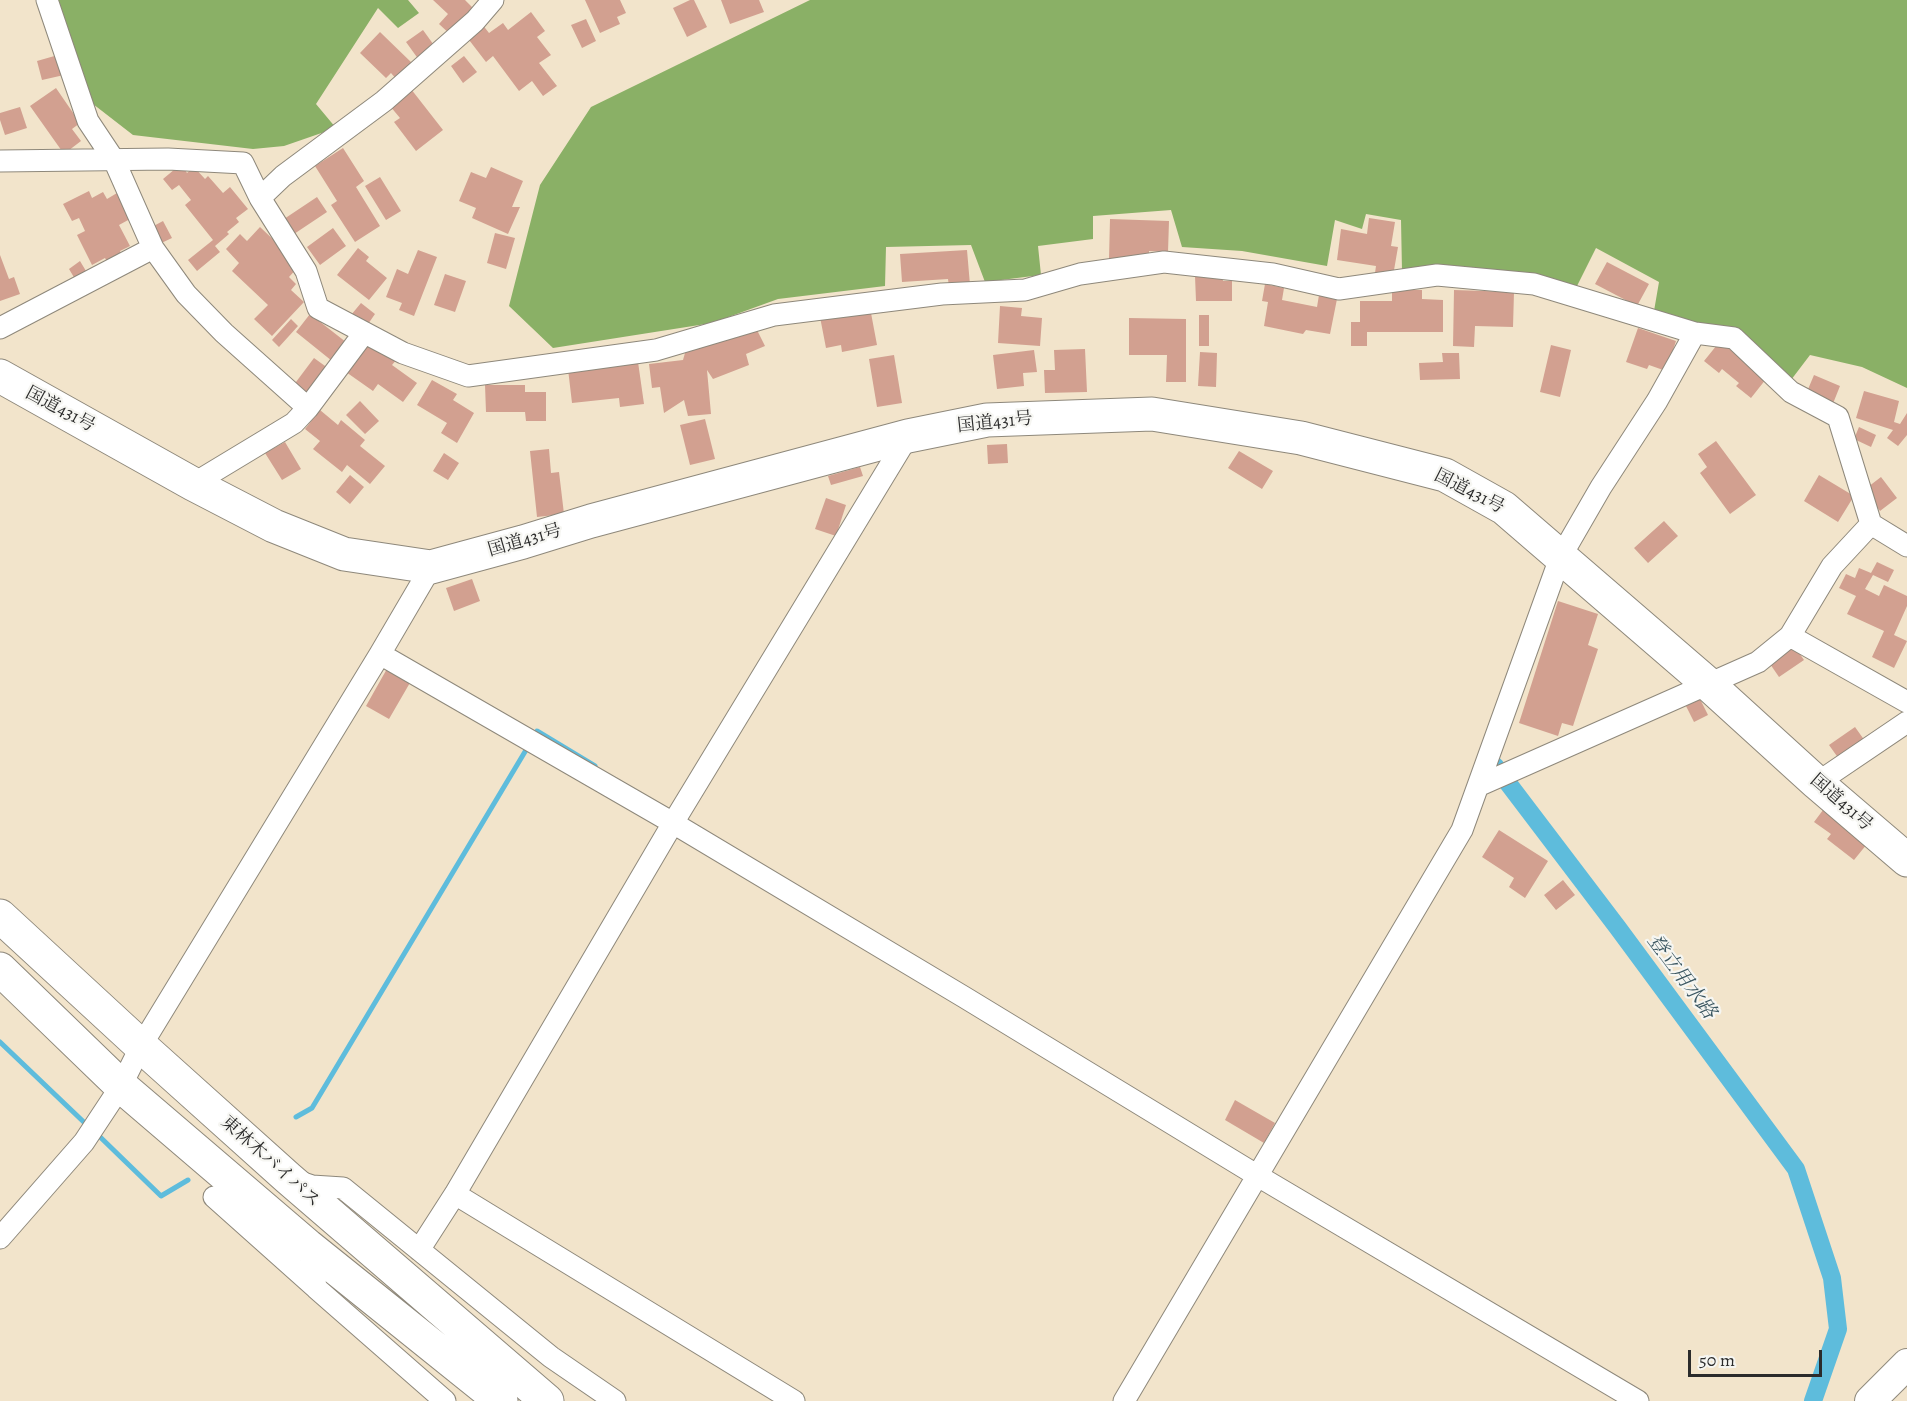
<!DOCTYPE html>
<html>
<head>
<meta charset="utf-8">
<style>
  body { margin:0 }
  #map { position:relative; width:1907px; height:1401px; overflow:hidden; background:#f2e4cb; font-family:Alegreya,serif }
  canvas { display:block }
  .scale { position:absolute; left:1688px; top:1350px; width:134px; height:27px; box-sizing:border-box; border:3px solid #2b2b2b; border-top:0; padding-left:8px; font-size:18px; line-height:21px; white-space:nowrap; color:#2b2b2b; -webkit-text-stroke:4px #f6f6f2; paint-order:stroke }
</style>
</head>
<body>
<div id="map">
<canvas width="1907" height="1401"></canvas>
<div class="scale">50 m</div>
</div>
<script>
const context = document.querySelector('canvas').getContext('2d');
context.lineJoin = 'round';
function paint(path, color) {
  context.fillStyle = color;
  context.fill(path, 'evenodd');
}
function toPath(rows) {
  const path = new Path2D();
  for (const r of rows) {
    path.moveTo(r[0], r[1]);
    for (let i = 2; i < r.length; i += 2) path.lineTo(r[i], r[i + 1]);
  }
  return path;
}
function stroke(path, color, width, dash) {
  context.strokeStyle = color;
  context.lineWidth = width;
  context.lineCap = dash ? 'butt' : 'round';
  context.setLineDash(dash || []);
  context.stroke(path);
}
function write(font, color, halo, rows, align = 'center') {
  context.font = font + ' Alegreya,"Noto Serif JP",serif';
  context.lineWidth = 4.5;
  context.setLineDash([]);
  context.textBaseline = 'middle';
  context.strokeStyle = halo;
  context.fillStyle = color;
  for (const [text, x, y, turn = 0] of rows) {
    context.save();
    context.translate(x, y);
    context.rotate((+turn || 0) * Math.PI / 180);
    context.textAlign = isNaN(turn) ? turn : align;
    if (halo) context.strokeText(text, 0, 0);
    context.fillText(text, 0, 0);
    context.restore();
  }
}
const forest = toPath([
  [47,0,408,0,419,13,398,28,378,8,316,104,336,128,284,146,253,149,133,135,93,104],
  [810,0,1907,0,1907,388,1862,367,1810,355,1791,380,1654,311,1659,282,1596,248,1576,288,1402,271,1401,220,1366,214,1362,229,1335,220,1327,266,1242,251,1182,247,1171,210,1093,216,1093,239,1038,246,1041,275,985,282,971,245,886,247,885,286,778,299,712,323,553,348,509,306,540,185,591,107]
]);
const stream = toPath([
  [534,737,537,731,595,766],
  [0,1042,89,1127],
  [296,1117,312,1108,529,745],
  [96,1133,161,1196,188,1180]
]);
const canal = toPath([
  [1495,766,1618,928,1796,1169,1832,1278,1838,1329,1813,1401]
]);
const building = toPath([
  [433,0,465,0,476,11,452,36,439,24,448,14],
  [585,0,620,0,626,13,617,17,620,24,600,33],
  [690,0,694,0,707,27,687,37,673,8],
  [721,0,759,0,764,12,730,24],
  [531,12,545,31,537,37,551,55,539,63,557,86,543,96,532,81,519,91,493,56,486,62,466,36,482,24,489,33,503,23,508,30],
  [586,19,596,41,582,48,571,25],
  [423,30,436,48,419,60,406,42],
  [380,32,413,64,397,80,391,73,386,78,360,53],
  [58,55,64,75,42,80,37,61],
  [464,56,477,72,463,83,451,66],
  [56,88,80,123,72,129,81,141,64,154,30,106],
  [411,89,443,130,416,151,394,122,400,118,390,106],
  [20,107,27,128,5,135,0,120,0,113],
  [343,148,364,181,356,187,380,226,355,242,331,205,337,201,315,166],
  [181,164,187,173,194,167,205,179,208,176,223,193,230,187,248,209,236,218,239,222,227,232,229,234,215,246,220,252,197,271,188,260,213,240,185,205,191,200,179,185,172,190,163,179],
  [491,167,523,181,512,207,520,207,508,234,472,218,476,208,459,201,471,172,486,178],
  [380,177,401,211,386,220,365,186],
  [89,191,92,198,103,192,107,199,117,193,130,219,119,225,130,246,120,251,124,260,110,267,105,258,92,265,77,235,85,231,79,218,72,221,63,204],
  [317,197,327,212,294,234,284,219],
  [1369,218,1395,222,1391,246,1398,247,1393,276,1375,273,1376,266,1337,260,1341,229,1367,234],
  [1110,219,1169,221,1168,252,1149,251,1149,261,1109,259],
  [163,221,172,238,157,245,148,229],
  [260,227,300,265,289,277,296,284,291,290,304,302,272,336,254,319,268,305,232,271,239,263,226,249,240,234,247,241],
  [333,228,346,246,320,265,307,247],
  [495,233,515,238,506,269,487,263],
  [358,248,369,257,366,261,387,278,369,300,337,275],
  [418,250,437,257,414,316,399,310,402,303,386,297,397,269,408,274],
  [967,250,970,285,949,287,948,279,902,282,900,254],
  [0,255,9,279,14,277,20,294,0,301],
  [80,261,86,271,75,279,69,269],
  [1607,262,1649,284,1637,306,1595,284],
  [445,274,466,281,455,312,434,305],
  [1195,276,1222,276,1223,281,1232,281,1232,301,1196,301],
  [1265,284,1284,288,1282,300,1317,307,1319,295,1337,299,1330,334,1306,330,1303,334,1264,326,1268,302,1262,301],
  [1392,290,1422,290,1422,299,1443,300,1443,332,1367,332,1367,346,1351,346,1351,322,1360,322,1360,301,1392,301],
  [1454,290,1514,292,1513,327,1475,326,1474,347,1453,346],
  [361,303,375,314,366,327,351,315],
  [1000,306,1022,308,1021,316,1042,318,1040,346,998,343],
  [871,313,877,345,842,352,841,345,826,348,820,317],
  [310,314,351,346,337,365,296,332],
  [1199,315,1209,315,1209,346,1199,346],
  [1129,318,1186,319,1186,382,1166,382,1167,355,1129,355],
  [291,319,298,326,279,347,272,340],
  [756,328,765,346,746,354,749,365,713,379,707,370,711,414,688,416,684,400,664,413,660,387,652,388,649,364,683,360,685,353],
  [1638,328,1676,341,1666,371,1649,365,1647,369,1626,362],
  [370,339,397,359,392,365,417,383,403,402,378,384,373,391,346,372],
  [1721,340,1770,374,1751,398,1736,386,1739,383,1722,369,1719,373,1704,361],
  [1551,345,1571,350,1560,397,1540,392],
  [1085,349,1087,392,1045,393,1044,370,1055,370,1054,350],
  [1034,350,1037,372,1023,373,1024,386,997,389,993,355],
  [1200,352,1217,353,1216,387,1198,386],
  [1442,353,1459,353,1460,379,1420,380,1419,363,1443,362],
  [894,355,902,403,877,407,869,359],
  [314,358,332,371,309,403,290,390],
  [638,362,644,404,620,407,619,398,572,403,568,369],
  [1814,375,1840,386,1832,406,1806,394],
  [432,380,457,394,453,400,474,413,457,443,441,433,447,423,417,405],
  [485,385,525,385,525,392,546,392,546,421,526,421,525,412,486,412],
  [1864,391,1899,401,1894,422,1900,424,1907,413,1907,435,1898,446,1887,438,1893,430,1856,418],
  [360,401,379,421,365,434,346,415],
  [320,410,338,425,341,420,365,440,360,446,385,466,370,484,347,465,342,472,313,449,320,441,305,429],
  [705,419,715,459,690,465,680,425],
  [1859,427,1876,435,1871,447,1854,439],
  [1716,441,1756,495,1730,514,1700,473,1707,467,1698,454],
  [285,442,301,469,282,480,265,453],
  [1007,444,1008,463,988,464,987,445],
  [549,449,551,473,559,472,564,514,537,517,530,451],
  [1239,451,1273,471,1262,489,1228,468],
  [444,453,459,463,448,480,433,471],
  [860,467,863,476,831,485,828,476],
  [350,475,364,487,350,504,336,492],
  [1819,475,1854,496,1838,522,1804,501],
  [1881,477,1897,498,1880,511,1864,490],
  [826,498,846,505,836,536,815,529],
  [1664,521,1678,536,1648,563,1634,548],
  [1877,562,1894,570,1888,582,1873,575,1865,589,1879,596,1884,585,1907,596,1907,606,1894,635,1907,641,1894,668,1872,657,1884,631,1847,614,1856,596,1839,588,1846,574,1855,578,1859,568,1871,573],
  [472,579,480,601,454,611,446,588],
  [1558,601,1598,614,1588,645,1598,649,1573,726,1562,723,1558,736,1519,723],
  [1793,644,1804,660,1779,677,1768,661],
  [388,667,411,681,389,719,366,706],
  [1700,699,1708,715,1694,722,1686,706],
  [1855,727,1865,741,1839,759,1829,745],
  [1823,810,1867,844,1854,860,1827,839,1831,834,1814,822],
  [1499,830,1548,861,1525,898,1509,887,1514,878,1482,857],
  [1563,880,1575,895,1556,910,1544,895],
  [1235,1100,1275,1123,1264,1143,1225,1120]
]);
const street = toPath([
  [47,0,88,121,114,160,153,248,186,294,224,333,308,408,364,333],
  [0,161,168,159,243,163,260,198,283,176,384,101,475,21,493,0],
  [260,198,306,271,318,308,403,353,468,376,656,350,774,315,942,294,1025,290,1080,274,1164,262,1273,274,1339,289,1437,275,1534,284,1695,333,1734,338,1791,392,1838,417,1871,524,1907,546],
  [0,328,153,248],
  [193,484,294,423,308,408],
  [1790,636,1907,702],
  [380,654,673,823,964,997,1258,1176,1638,1401],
  [1817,783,1907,722],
  [1478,786,1758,662,1790,636,1832,566,1871,524],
  [297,1181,312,1186,343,1188,551,1357,615,1401],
  [455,1194,794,1401],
  [214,1197,316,1288],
  [0,1238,84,1142,121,1086,141,1046,380,654,431,567],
  [308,1246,313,1263,316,1288,445,1401],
  [419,1250,455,1194,673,823,908,436],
  [1124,1401,1462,830,1560,558,1601,487,1657,401,1695,333]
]);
const secondary = toPath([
  [1870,1401,1907,1364]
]);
const highway = toPath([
  [0,376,193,484,274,526,344,554,431,567,523,542,591,521,908,436,987,420,1152,414,1301,438,1445,475,1504,508,1707,683,1817,783,1907,860],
  [0,916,141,1046,288,1178,547,1401],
  [0,969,121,1086,308,1246,501,1401]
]);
const streetNames = [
  ["国道431号",60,410,28],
  ["国道431号",995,423,-6],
  ["国道431号",1469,492,27],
  ["国道431号",525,541,-16],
  ["国道431号",1841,803,41],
  ["東林木バイパス",270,1162,42]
];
const waterNames = [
  ["登立用水路",1681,977,53]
];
paint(forest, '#8ab066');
stroke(stream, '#5ebcdc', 5);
stroke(canal, '#5ebcdc', 18);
paint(building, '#d2a090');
stroke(street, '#8e887b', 23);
stroke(secondary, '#8e887b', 32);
stroke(highway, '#8e887b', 35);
stroke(street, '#fff', 21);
stroke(secondary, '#fff', 30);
stroke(highway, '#fff', 33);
write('18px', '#2b2b2b', '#f6f6f2', streetNames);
write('italic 20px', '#3a5660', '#f6f6f2', waterNames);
</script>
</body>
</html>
